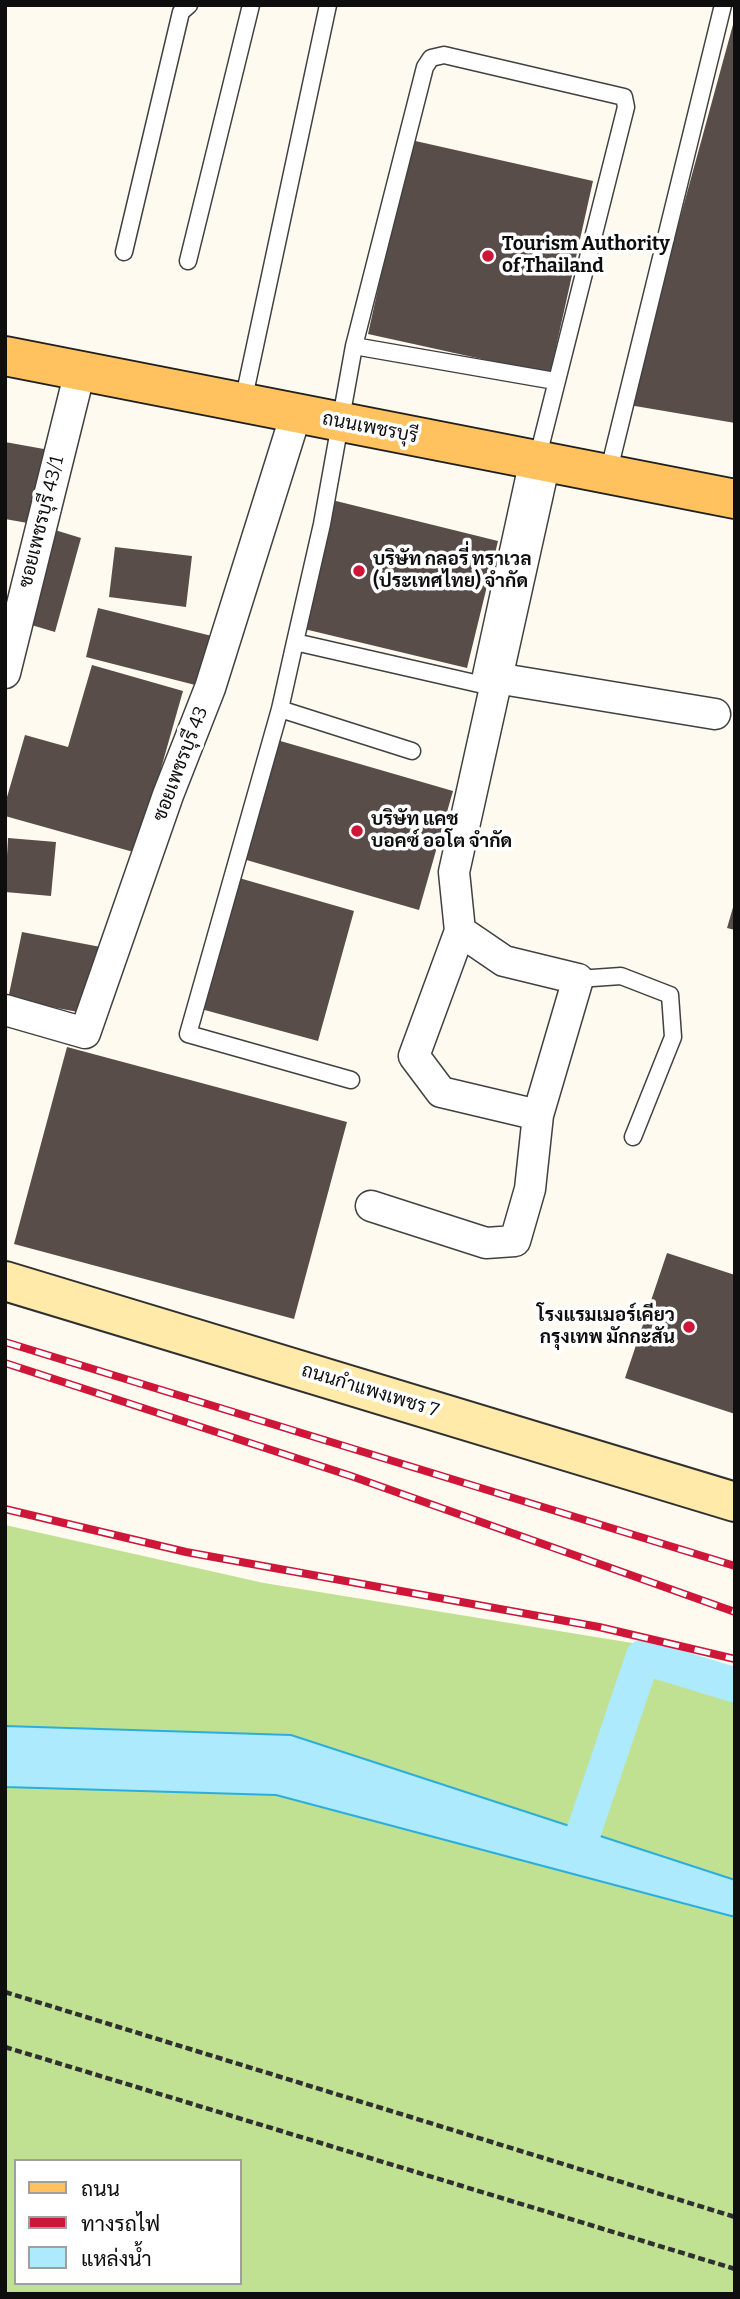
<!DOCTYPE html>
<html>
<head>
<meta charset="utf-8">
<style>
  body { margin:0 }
  #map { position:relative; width:740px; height:2299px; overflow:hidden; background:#fffaef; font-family:Bitter,Sarabun,serif }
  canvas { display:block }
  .frame { position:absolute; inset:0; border:7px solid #0e0e0e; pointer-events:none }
  .legend { position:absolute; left:14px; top:2159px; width:228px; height:126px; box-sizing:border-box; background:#fff; border:2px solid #9f9f9f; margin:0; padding:9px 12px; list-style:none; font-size:21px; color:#0e0e0e }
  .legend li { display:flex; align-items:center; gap:14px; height:35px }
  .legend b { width:35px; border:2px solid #9f9f9f }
</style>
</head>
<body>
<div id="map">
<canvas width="740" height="2299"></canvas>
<div class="frame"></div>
<ul class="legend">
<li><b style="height:9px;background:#ffc25f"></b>ถนน</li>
<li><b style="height:9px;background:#ce1638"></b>ทางรถไฟ</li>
<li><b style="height:19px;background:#adeafd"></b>แหล่งน้ำ</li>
</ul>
</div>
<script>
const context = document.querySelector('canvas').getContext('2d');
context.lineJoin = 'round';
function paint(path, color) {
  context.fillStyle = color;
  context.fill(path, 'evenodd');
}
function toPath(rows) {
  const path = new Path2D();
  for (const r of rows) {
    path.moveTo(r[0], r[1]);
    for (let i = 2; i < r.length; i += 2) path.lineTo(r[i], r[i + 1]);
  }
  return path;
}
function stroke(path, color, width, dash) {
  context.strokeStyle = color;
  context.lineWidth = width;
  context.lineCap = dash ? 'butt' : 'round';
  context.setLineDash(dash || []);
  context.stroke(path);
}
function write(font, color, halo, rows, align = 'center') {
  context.font = font + ' Bitter,Sarabun,serif';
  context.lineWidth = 7;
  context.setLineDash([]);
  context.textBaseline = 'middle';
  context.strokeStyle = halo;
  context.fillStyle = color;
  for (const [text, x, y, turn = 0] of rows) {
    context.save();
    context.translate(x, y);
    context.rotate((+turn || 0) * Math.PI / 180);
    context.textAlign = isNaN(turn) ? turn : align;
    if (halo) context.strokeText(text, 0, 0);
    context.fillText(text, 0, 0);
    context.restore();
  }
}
const forest = toPath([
  [5,1525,264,1583,651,1646,735,1670,735,2294,5,2294],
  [16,2161,240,2161,240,2283,16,2283]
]);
const water = toPath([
  [5,1726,291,1735,735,1880,735,1917,276,1795,5,1787,5,1726]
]);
const canal = toPath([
  [584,1831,643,1657,735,1685]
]);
const building = toPath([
  [734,21,735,21,735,423,629,405],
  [411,140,593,181,550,374,368,334],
  [5,442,55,451,39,525,5,519],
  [332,500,498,541,467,668,300,628],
  [55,530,81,538,55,632,28,624],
  [115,547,192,556,186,607,109,597],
  [98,608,212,636,199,686,86,657],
  [92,665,183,691,137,853,5,816,5,804,25,735,68,747],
  [277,740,453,791,419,910,243,859],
  [8,838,56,842,51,896,5,892],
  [239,878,354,911,318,1041,201,1009],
  [734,904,735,904,735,930,727,928],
  [22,932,106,948,89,1014,8,999],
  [67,1047,347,1122,294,1319,14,1244],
  [667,1253,735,1275,735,1414,625,1378]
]);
const path = toPath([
  [5,1992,735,2217],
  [5,2047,735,2269]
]);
const lane = toPath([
  [124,252,181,12,189,5],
  [188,261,251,5],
  [354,346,555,381],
  [243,402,328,5],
  [528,459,479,684,295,642,322,524,354,346,425,67,431,58,444,55,624,97,626,107,537,460],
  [608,474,723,5],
  [295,642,280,709,188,1034,351,1080],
  [280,709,412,751],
  [578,979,621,976,670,995,673,1037,633,1137]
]);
const street = toPath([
  [5,673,80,371],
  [496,678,715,714],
  [460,931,414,1056,441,1092,538,1115],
  [5,1010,85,1033,168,795,210,688,296,414],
  [371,1206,486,1243,515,1241,530,1189,538,1115,578,979,504,961,460,931,454,872,545,462]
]);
const secondary = toPath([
  [5,1281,735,1502]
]);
const primary = toPath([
  [5,356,735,499]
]);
const rail = toPath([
  [5,1342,735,1566],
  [5,1363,351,1476,735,1612],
  [5,1509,186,1552,599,1627,735,1659]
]);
const markers = [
  [488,256,7,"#ce1638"],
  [359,571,7,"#ce1638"],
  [357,831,7,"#ce1638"],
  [689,1327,7,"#ce1638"]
];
const poiNames = [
  ["Tourism Authority",502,245],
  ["of Thailand",502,267],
  ["บริษัท กลอรี่ ทราเวล",373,560],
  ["(ประเทศไทย) จำกัด",373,582],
  ["บริษัท แคช",371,820],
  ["บอคซ์ ออโต จำกัด",371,842],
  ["โรงแรมเมอร์เคียว",675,1316,"right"],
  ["กรุงเทพ มักกะสัน",675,1338,"right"]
];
const streetNames = [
  ["ถนนเพชรบุรี",370,428,11],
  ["ซอยเพชรบุรี 43/1",42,522,-76],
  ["ซอยเพชรบุรี 43",181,764,-69],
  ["ถนนกำแพงเพชร 7",370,1391,17]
];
paint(forest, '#c0e191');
paint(water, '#adeafd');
stroke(water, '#2caedc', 2);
stroke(canal, '#adeafd', 35);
paint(building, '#584d49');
stroke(lane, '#414141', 19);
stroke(street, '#414141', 33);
stroke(secondary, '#303030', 42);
stroke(primary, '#1f1f1f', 42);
stroke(path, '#303030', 4.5, [7, 3.5]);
stroke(lane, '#fff', 16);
stroke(street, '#fff', 30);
stroke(secondary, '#ffeaaa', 38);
stroke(primary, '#ffc25f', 38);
stroke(rail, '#ce1638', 8);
stroke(rail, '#fff', 5, [16]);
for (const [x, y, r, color] of markers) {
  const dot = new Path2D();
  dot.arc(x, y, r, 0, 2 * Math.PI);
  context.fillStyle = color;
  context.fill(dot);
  stroke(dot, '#fff', 2.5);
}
write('bold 19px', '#0e0e0e', '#fff', poiNames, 'left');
write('19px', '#0e0e0e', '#fff', streetNames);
</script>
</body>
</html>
